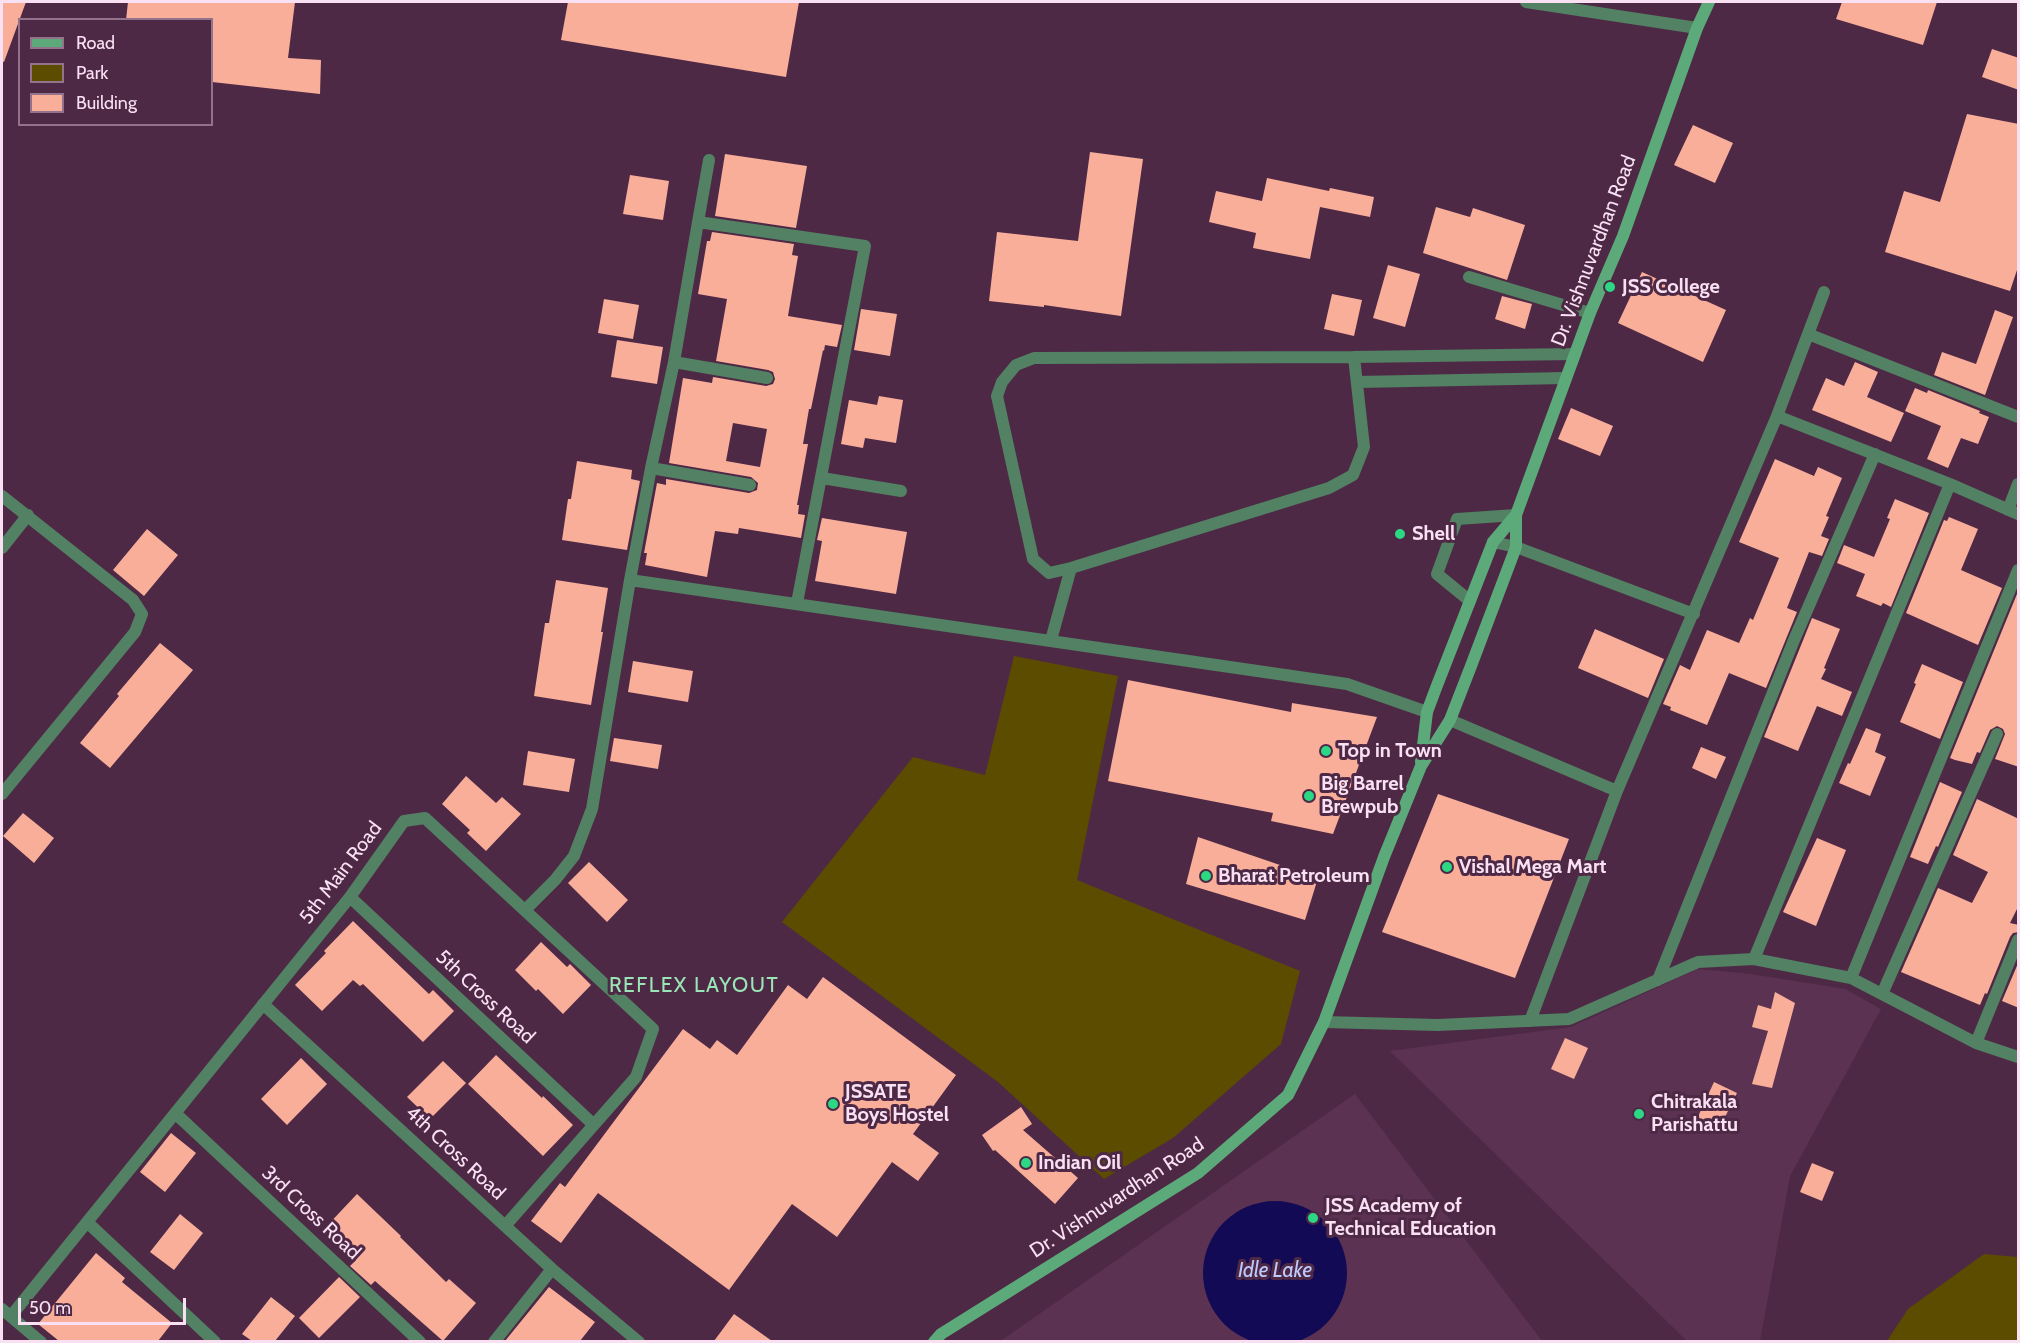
<!DOCTYPE html>
<html>
<head>
<meta charset="utf-8">
<style>
  body { margin:0 }
  #map { position:relative; width:2020px; height:1343px; overflow:hidden; background:#4e2946; font-family:Cabin,sans-serif }
  canvas { display:block }
  .frame { position:absolute; inset:0; border:3px solid #f9e1f3; pointer-events:none }
  .legend { position:absolute; left:18px; top:18px; width:195px; height:108px; box-sizing:border-box; background:#4e2946; border:2px solid #92738b; margin:0; padding:8px 10px; list-style:none; font-size:18px; color:#f9e1f3 }
  .legend li { display:flex; align-items:center; gap:12px; height:30px }
  .legend b { width:30px; border:2px solid #92738b }
  .scale { position:absolute; left:18px; top:1298px; width:168px; height:27px; box-sizing:border-box; border:3px solid #f9e1f3; border-top:0; padding-left:8px; font-size:18px; line-height:21px; white-space:nowrap; color:#f9e1f3; -webkit-text-stroke:4px #4e2946; paint-order:stroke }
</style>
</head>
<body>
<div id="map">
<canvas width="2020" height="1343"></canvas>
<div class="frame"></div>
<ul class="legend">
<li><b style="height:8px;background:#5caa7a"></b>Road</li>
<li><b style="height:16px;background:#5b4c00"></b>Park</li>
<li><b style="height:16px;background:#f9ae9a"></b>Building</li>
</ul>
<div class="scale">50 m</div>
</div>
<script>
const context = document.querySelector('canvas').getContext('2d');
context.lineJoin = 'round';
function paint(path, color) {
  context.fillStyle = color;
  context.fill(path, 'evenodd');
}
function toPath(rows) {
  const path = new Path2D();
  for (const r of rows) {
    if (r.length === 3) {
      path.moveTo(r[0] + r[2], r[1]);
      path.arc(r[0], r[1], r[2], 0, 2 * Math.PI);
      continue;
    }
    path.moveTo(r[0], r[1]);
    for (let i = 2; i < r.length; i += 2) path.lineTo(r[i], r[i + 1]);
  }
  return path;
}
function stroke(path, color, width, dash) {
  context.strokeStyle = color;
  context.lineWidth = width;
  context.lineCap = dash ? 'butt' : 'round';
  context.setLineDash(dash || []);
  context.stroke(path);
}
function write(font, color, halo, rows, align = 'center') {
  context.font = font + ' Cabin,sans-serif';
  context.lineWidth = 6;
  context.setLineDash([]);
  context.textBaseline = 'middle';
  context.strokeStyle = halo;
  context.fillStyle = color;
  for (const [text, x, y, turn = 0] of rows) {
    context.save();
    context.translate(x, y);
    context.rotate((+turn || 0) * Math.PI / 180);
    context.textAlign = isNaN(turn) ? turn : align;
    if (halo) context.strokeText(text, 0, 0);
    context.fillText(text, 0, 0);
    context.restore();
  }
}
const built = toPath([
  [1698,969,1751,974,1845,989,1881,1009,1790,1176,1760,1341,1687,1341,1390,1051,1571,1027],
  [1355,1094,1542,1341,999,1342]
]);
const green = toPath([
  [1014,656,1118,676,1077,880,1300,971,1281,1044,1173,1138,1104,1179,998,1082,782,922,913,757,985,775],
  [1984,1254,2018,1257,2018,1341,1887,1341,1908,1309]
]);
const water = toPath([
  [1275,1273,72]
]);
const building = toPath([
  [2,2,26,2,4,62,2,61],
  [128,2,295,2,288,58,321,60,320,94,212,82,212,20,126,20],
  [568,2,799,2,786,77,561,40],
  [1842,2,1937,2,1923,45,1836,19],
  [1992,49,2019,58,2019,90,1982,77],
  [1967,114,2019,124,2019,264,2010,291,1885,252,1904,191,1940,202],
  [1693,125,1733,143,1715,183,1674,165],
  [1090,152,1143,159,1121,316,1044,305,1044,307,989,301,997,232,1078,241],
  [725,154,807,166,796,228,715,216],
  [630,175,669,181,663,220,623,214],
  [1267,178,1329,191,1330,188,1374,197,1370,217,1320,207,1310,259,1253,248,1256,233,1209,222,1216,191,1262,201],
  [1436,207,1470,217,1473,208,1525,225,1507,280,1423,253],
  [712,232,794,244,792,255,798,256,788,316,842,325,837,347,825,345,824,351,823,350,811,409,809,409,803,444,808,444,797,505,799,505,798,514,805,515,801,538,739,528,738,534,715,531,707,577,645,565,647,553,644,553,657,483,666,485,666,479,749,493,757,490,758,483,751,477,669,463,683,378,712,383,713,377,766,386,773,384,775,379,773,372,768,370,716,361,727,299,698,294,707,241,710,241],
  [733,423,767,429,760,467,726,461],
  [1388,265,1420,274,1405,327,1373,318],
  [1642,272,1726,310,1703,362,1618,323],
  [1332,294,1362,300,1354,336,1324,329],
  [1502,296,1532,304,1525,329,1495,319],
  [604,299,639,305,633,339,598,333],
  [861,309,897,314,890,356,854,350],
  [1995,310,2013,317,1985,395,1934,375,1942,352,1976,364],
  [617,340,663,347,657,384,611,377],
  [1855,362,1878,372,1867,397,1904,413,1891,442,1812,410,1826,378,1844,386],
  [1915,388,1927,393,1928,390,1980,411,1979,413,1989,417,1978,444,1961,438,1948,468,1927,459,1941,426,1905,411],
  [879,396,903,400,896,443,865,438,863,448,841,444,849,400,877,405],
  [1571,408,1613,426,1600,456,1558,439],
  [1775,459,1814,476,1818,467,1842,478,1826,516,1829,517,1821,536,1829,539,1822,556,1809,552,1787,608,1797,612,1766,688,1729,673,1707,725,1670,710,1671,707,1663,704,1680,665,1690,670,1707,630,1739,643,1750,618,1753,620,1779,558,1739,542],
  [577,461,632,470,631,479,640,481,627,550,562,540,568,499,571,499],
  [1895,499,1929,513,1891,607,1883,603,1881,606,1856,596,1865,574,1837,563,1844,545,1874,557,1890,519,1887,518],
  [1949,517,1978,529,1961,570,2002,588,1978,645,1906,613,1944,520,1947,521],
  [822,518,907,532,896,594,815,581,822,541,817,540],
  [147,529,178,555,144,596,113,570],
  [556,580,608,588,601,632,603,632,591,705,534,696,545,623,549,623],
  [2017,594,2019,767,1995,759,2005,734,2003,729,1997,726,1990,730,1980,753,1977,752,1972,764,1955,760,1950,758],
  [1812,618,1840,629,1824,668,1826,669,1821,679,1852,692,1842,716,1817,706,1798,751,1764,737],
  [1595,629,1664,659,1648,698,1578,668],
  [160,643,193,670,110,768,80,743,119,696,117,694],
  [633,661,693,671,688,702,628,692],
  [1922,664,1963,682,1940,739,1900,722,1916,684,1914,683],
  [1128,680,1291,712,1292,703,1377,717,1333,834,1271,821,1273,813,1108,781],
  [1866,728,1881,734,1875,752,1886,757,1870,796,1839,783,1848,763,1850,764],
  [614,738,662,745,658,769,610,761],
  [1701,747,1726,757,1716,779,1692,768],
  [528,751,575,759,569,792,523,785],
  [466,776,496,803,502,797,521,814,486,851,467,833,470,830,442,804],
  [1940,782,1962,792,1938,847,1936,846,1928,864,1910,857],
  [1438,794,1569,839,1515,978,1382,932],
  [1977,799,2019,819,2019,905,2010,923,2019,925,2019,932,2013,933,2010,937,1987,994,1985,993,1980,1005,1901,972,1938,888,1972,903,1988,872,1953,855],
  [23,813,54,838,34,863,3,836],
  [1198,837,1318,878,1305,920,1186,884],
  [1817,838,1846,850,1816,926,1783,912],
  [589,862,628,900,607,922,568,883],
  [353,921,429,994,433,990,454,1011,423,1042,363,984,360,986,353,980,322,1011,295,985,326,953,324,951],
  [541,942,567,967,570,964,591,985,563,1014,538,989,536,991,515,970],
  [2019,961,2019,1008,2002,1001],
  [823,977,956,1075,913,1134,939,1153,918,1181,892,1162,837,1237,792,1204,729,1290,598,1193,561,1243,531,1221,560,1183,565,1187,683,1029,710,1049,717,1040,737,1055,788,985,807,999],
  [1775,992,1795,1003,1772,1088,1752,1084,1768,1031,1752,1027,1758,1005,1771,1009],
  [1565,1038,1588,1048,1574,1079,1551,1069],
  [496,1055,542,1098,543,1096,573,1125,543,1156,468,1084],
  [301,1058,327,1084,287,1125,261,1099],
  [443,1061,466,1083,430,1119,407,1097],
  [1714,1082,1737,1093,1718,1131,1696,1121],
  [1021,1107,1032,1124,1023,1130,1078,1178,1055,1204,995,1150,993,1151,982,1135],
  [171,1133,196,1153,165,1192,140,1172],
  [1812,1163,1834,1172,1822,1201,1800,1192],
  [357,1194,401,1236,400,1237,446,1282,449,1279,476,1303,443,1341,375,1281,371,1285,350,1266,356,1260,324,1229],
  [180,1214,203,1233,174,1270,150,1252],
  [96,1253,125,1278,122,1282,172,1323,158,1341,59,1341,38,1324],
  [339,1277,360,1297,319,1338,299,1318],
  [549,1287,595,1322,580,1341,505,1341],
  [271,1297,295,1316,275,1341,252,1341,242,1334],
  [734,1314,772,1341,714,1341]
]);
const minor = toPath([
  [1526,2,1697,28],
  [698,222,709,160],
  [1469,277,1590,313],
  [1808,334,2018,417],
  [1354,357,1575,354],
  [674,362,767,378],
  [1357,382,1566,378],
  [1777,416,1950,484,2018,514],
  [651,468,750,485],
  [822,478,901,491],
  [2,496,133,600,142,614,135,632,2,794],
  [2008,510,2018,484],
  [1493,542,1516,547,1694,614],
  [2,548,28,515],
  [630,580,651,468,674,362,698,222,865,246,797,603],
  [1470,601,1437,574,1457,519,1516,515],
  [1051,640,1071,568,1049,573,1033,559,997,396,1002,382,1016,365,1034,358,1354,357,1364,447,1353,475,1329,488,1071,568],
  [1450,720,1617,791],
  [350,897,594,1125],
  [525,910,555,880,574,856,592,809,630,580,1347,684,1427,712],
  [1754,959,1950,484],
  [1851,978,2018,570],
  [1658,980,1794,640,1875,454],
  [1882,994,1997,734],
  [263,1004,552,1269,494,1342],
  [1530,1021,1617,791,1777,416,1824,292],
  [1324,1022,1438,1025,1569,1019,1698,962,1754,959,1851,978,1976,1043,2018,1057],
  [1976,1043,2018,940],
  [175,1113,420,1342],
  [87,1222,215,1342],
  [552,1269,639,1342],
  [11,1316,350,897,404,821,425,818,653,1029,636,1077,505,1226]
]);
const tertiary = toPath([
  [2,1309,41,1342]
]);
const secondary = toPath([
  [1421,762,1427,712,1436,688,1493,542,1516,515],
  [934,1342,941,1334,1198,1173,1288,1095,1324,1022,1384,857,1421,766,1450,720,1471,666,1516,547,1516,515,1590,313,1623,236,1697,28,1709,2]
]);
const markers = [
  [1610,287,6,"#2cd884"],
  [1400,534,6,"#2cd884"],
  [1326,751,6,"#2cd884"],
  [1309,796,6,"#2cd884"],
  [1447,867,6,"#2cd884"],
  [1206,876,6,"#2cd884"],
  [833,1104,6,"#2cd884"],
  [1639,1114,6,"#2cd884"],
  [1026,1163,6,"#2cd884"],
  [1313,1218,6,"#2cd884"]
];
const streetNames = [
  ["Dr. Vishnuvardhan Road",1594,251,-69],
  ["5th Main Road",341,873,-53],
  ["5th Cross Road",485,997,43],
  ["4th Cross Road",455,1153,43],
  ["Dr. Vishnuvardhan Road",1117,1198,-33],
  ["3rd Cross Road",311,1213,43]
];
const poiNames = [
  ["JSS College",1622,287],
  ["Shell",1412,534],
  ["Top in Town",1338,751],
  ["Big Barrel",1321,784],
  ["Brewpub",1321,807],
  ["Vishal Mega Mart",1459,867],
  ["Bharat Petroleum",1218,876],
  ["JSSATE",845,1092],
  ["Boys Hostel",845,1115],
  ["Chitrakala",1651,1102],
  ["Parishattu",1651,1125],
  ["Indian Oil",1038,1163],
  ["JSS Academy of",1325,1206],
  ["Technical Education",1325,1229]
];
const neighbourhoodNames = [
  ["REFLEX LAYOUT",694,986]
];
const waterNames = [
  ["Idle Lake",1275,1271]
];
paint(built, '#5c3253');
paint(green, '#5b4c00');
paint(water, '#130a55');
paint(building, '#f9ae9a');
stroke(minor, '#528163', 12);
stroke(tertiary, '#528163', 12);
stroke(secondary, '#5caa7a', 12);
for (const [x, y, r, color] of markers) {
  const dot = new Path2D();
  dot.arc(x, y, r, 0, 2 * Math.PI);
  context.fillStyle = color;
  context.fill(dot);
  stroke(dot, '#4e2946', 2);
}
write('20px', '#f9e1f3', '#4e2946', streetNames);
write('bold 20px', '#f9e1f3', '#4e2946', poiNames, 'left');
context.letterSpacing = '1.5px';
write('21px', '#9ae5b5', '#4e2946', neighbourhoodNames);
context.letterSpacing = '0px';
write('italic 21px', '#bec9fd', '#4e2946', waterNames);
</script>
</body>
</html>
